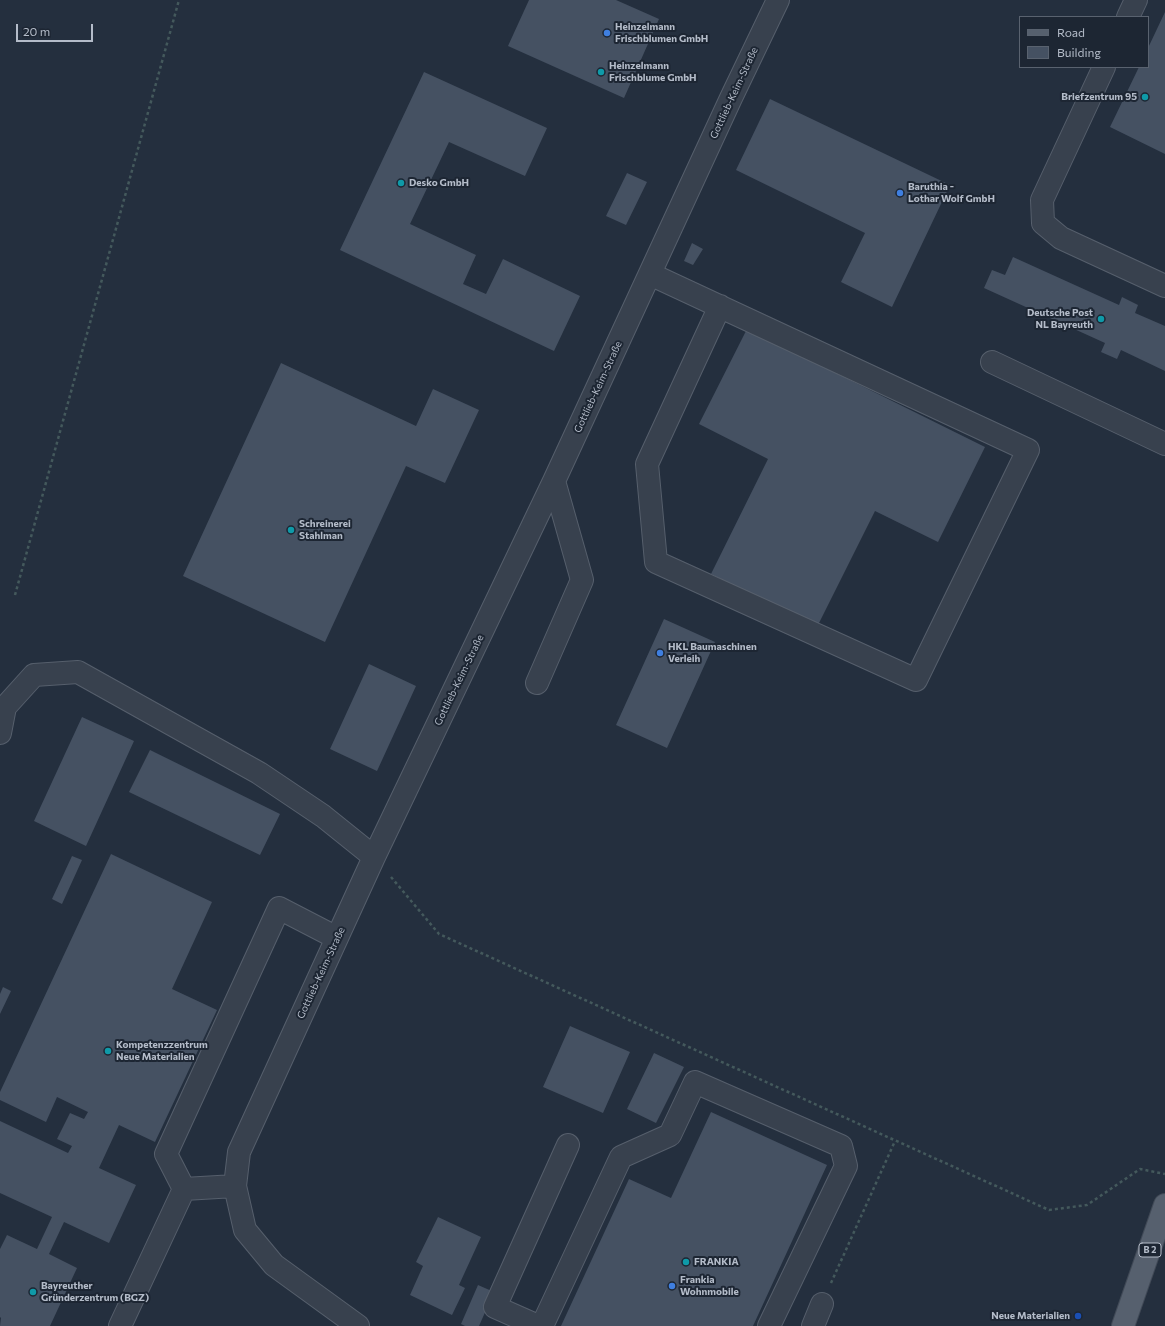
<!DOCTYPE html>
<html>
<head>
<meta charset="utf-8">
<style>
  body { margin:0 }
  #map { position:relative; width:1165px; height:1326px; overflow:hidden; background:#242f3e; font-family:Commissioner,sans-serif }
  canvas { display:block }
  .legend { position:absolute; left:1019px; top:16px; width:130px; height:52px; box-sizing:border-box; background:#1d2633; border:1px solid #59626f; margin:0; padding:5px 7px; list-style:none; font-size:12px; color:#b4bcc9 }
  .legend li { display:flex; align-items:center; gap:8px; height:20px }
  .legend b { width:20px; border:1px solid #59626f }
  .scale { position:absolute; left:16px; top:24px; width:77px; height:18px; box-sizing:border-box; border:2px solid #b4bcc9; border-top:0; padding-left:5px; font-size:12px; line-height:14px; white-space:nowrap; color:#b4bcc9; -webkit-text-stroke:3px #1d2633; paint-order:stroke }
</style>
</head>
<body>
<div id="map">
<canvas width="1165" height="1326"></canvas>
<ul class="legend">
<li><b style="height:5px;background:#56606e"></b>Road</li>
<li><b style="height:11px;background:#455162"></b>Building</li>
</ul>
<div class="scale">20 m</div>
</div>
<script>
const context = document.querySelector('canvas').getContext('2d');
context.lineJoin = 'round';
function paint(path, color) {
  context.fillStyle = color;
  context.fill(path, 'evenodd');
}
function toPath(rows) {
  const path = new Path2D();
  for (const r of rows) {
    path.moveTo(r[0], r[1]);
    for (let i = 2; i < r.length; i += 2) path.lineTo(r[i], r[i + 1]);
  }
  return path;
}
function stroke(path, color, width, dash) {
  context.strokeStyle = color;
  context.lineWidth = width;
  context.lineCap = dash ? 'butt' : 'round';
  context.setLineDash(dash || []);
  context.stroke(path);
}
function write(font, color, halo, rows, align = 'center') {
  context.font = font + ' Commissioner,sans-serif';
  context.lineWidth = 4;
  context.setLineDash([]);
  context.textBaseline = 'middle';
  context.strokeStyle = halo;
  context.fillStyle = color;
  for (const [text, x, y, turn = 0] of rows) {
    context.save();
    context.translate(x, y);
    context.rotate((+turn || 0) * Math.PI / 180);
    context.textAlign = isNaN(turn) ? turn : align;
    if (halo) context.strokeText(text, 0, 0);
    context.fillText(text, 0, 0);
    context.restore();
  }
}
const building = toPath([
  [529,0,616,0,659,19,624,98,508,46],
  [1165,12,1165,154,1110,127,1139,67,1148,67,1148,48],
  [424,72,547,128,525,176,449,142,410,224,476,255,463,284,486,294,503,259,580,296,554,351,340,250],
  [770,99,950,185,892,307,841,282,865,233,736,170],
  [627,173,647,182,626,225,606,216],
  [692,243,703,249,693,265,684,261],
  [1013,257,1119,305,1122,297,1138,305,1135,313,1165,326,1165,371,1121,350,1117,359,1101,352,1105,343,984,288,992,270,1005,275],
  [747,329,985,447,938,542,875,511,817,627,711,574,768,459,699,424],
  [281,363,416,426,433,389,479,410,445,483,406,466,325,642,183,576],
  [664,619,715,642,667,748,616,725],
  [369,664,416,686,377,771,330,749],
  [82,717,134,741,86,846,34,821],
  [150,750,280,814,260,855,129,792],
  [111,854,212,902,172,989,217,1010,155,1142,119,1125,99,1168,136,1185,109,1243,64,1222,49,1254,77,1268,50,1326,0,1326,1,1318,0,1317,0,1249,7,1235,37,1249,52,1217,0,1193,0,1121,68,1153,72,1146,57,1139,70,1113,84,1119,88,1112,57,1097,46,1122,0,1100,0,1092],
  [72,856,82,860,62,904,52,899],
  [3,987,11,991,0,1014,0,994],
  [570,1026,630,1052,603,1113,543,1087],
  [654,1053,684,1067,656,1123,627,1109],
  [711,1112,827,1165,753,1326,561,1326,629,1179,671,1198],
  [438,1217,481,1237,459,1285,465,1288,452,1315,410,1295,423,1266,416,1262],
  [478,1285,494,1292,479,1326,465,1326,461,1324]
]);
const path = toPath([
  [15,595,179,0],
  [391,877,439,934,1049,1210,1087,1205,1140,1169,1165,1174],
  [831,1283,895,1141]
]);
const minor = toPath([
  [1128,17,1136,0],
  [1104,67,1042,200,1043,223,1061,238,1165,286],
  [650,274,1028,450,916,680,656,562,647,464,720,306],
  [992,362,1165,444],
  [537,683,582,580,554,481],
  [0,733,5,707,34,675,78,672,259,773,323,816,374,857],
  [184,1189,166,1154,279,908,337,938],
  [120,1326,184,1189,235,1186],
  [358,1326,274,1265,245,1230,235,1186,239,1152,374,857,554,481,731,98,778,0],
  [538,1326,495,1307,568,1145],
  [542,1326,621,1157,670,1135,695,1082,841,1146,846,1166,769,1326],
  [813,1326,822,1304]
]);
const major = toPath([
  [1123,1326,1165,1205]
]);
const markers = [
  [607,33,4,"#3f7fe0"],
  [601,72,4,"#0f9aa8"],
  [1145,97,4,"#0f9aa8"],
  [401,183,4,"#0f9aa8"],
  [900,193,4,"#3f7fe0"],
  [1101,319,4,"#0f9aa8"],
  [291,530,4,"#0f9aa8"],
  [660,653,4,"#3f7fe0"],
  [108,1051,4,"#0f9aa8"],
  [686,1262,4,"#0f9aa8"],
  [672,1286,4,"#3f7fe0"],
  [33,1292,4,"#0f9aa8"],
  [1078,1316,4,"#1a4fb4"]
];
const shields = [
  [1150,1250,22]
];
const shieldNames = [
  ["B 2",1150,1250]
];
const poiNames = [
  ["Heinzelmann",615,27],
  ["Frischblumen GmbH",615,39],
  ["Heinzelmann",609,66],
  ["Frischblume GmbH",609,78],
  ["Briefzentrum 95",1137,97,"right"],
  ["Desko GmbH",409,183],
  ["Baruthia -",908,187],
  ["Lothar Wolf GmbH",908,199],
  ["Deutsche Post",1093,313,"right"],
  ["NL Bayreuth",1093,325,"right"],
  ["Schreinerei",299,524],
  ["Stahlman",299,536],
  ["HKL Baumaschinen",668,647],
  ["Verleih",668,659],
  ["Kompetenzzentrum",116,1045],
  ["Neue Materialien",116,1057],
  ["FRANKIA",694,1262],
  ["Frankia",680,1280],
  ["Wohnmobile",680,1292],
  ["Bayreuther",41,1286],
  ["Gründerzentrum (BGZ)",41,1298],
  ["Neue Materialien",1070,1316,"right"]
];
const streetNames = [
  ["Gottlieb-Keim-Straße",734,93,-65],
  ["Gottlieb-Keim-Straße",598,387,-65],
  ["Gottlieb-Keim-Straße",459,680,-64],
  ["Gottlieb-Keim-Straße",321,973,-65]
];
paint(building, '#455162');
stroke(minor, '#565f6c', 24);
stroke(major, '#414a57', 24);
stroke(path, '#44595c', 2.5, [3, 3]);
stroke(minor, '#38414e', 22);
stroke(major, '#56606e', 22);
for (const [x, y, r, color] of markers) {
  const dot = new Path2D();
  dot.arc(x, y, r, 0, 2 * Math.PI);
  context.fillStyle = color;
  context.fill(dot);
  stroke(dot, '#1d2633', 1.5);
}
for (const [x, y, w] of shields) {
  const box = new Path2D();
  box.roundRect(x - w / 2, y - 7, w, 14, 3);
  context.fillStyle = '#1d2633';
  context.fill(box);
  stroke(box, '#b4bcc9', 1);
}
write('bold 9px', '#b4bcc9', null, shieldNames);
write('bold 10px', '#b4bcc9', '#1d2633', poiNames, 'left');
write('10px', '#b4bcc9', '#1d2633', streetNames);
</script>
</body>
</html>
